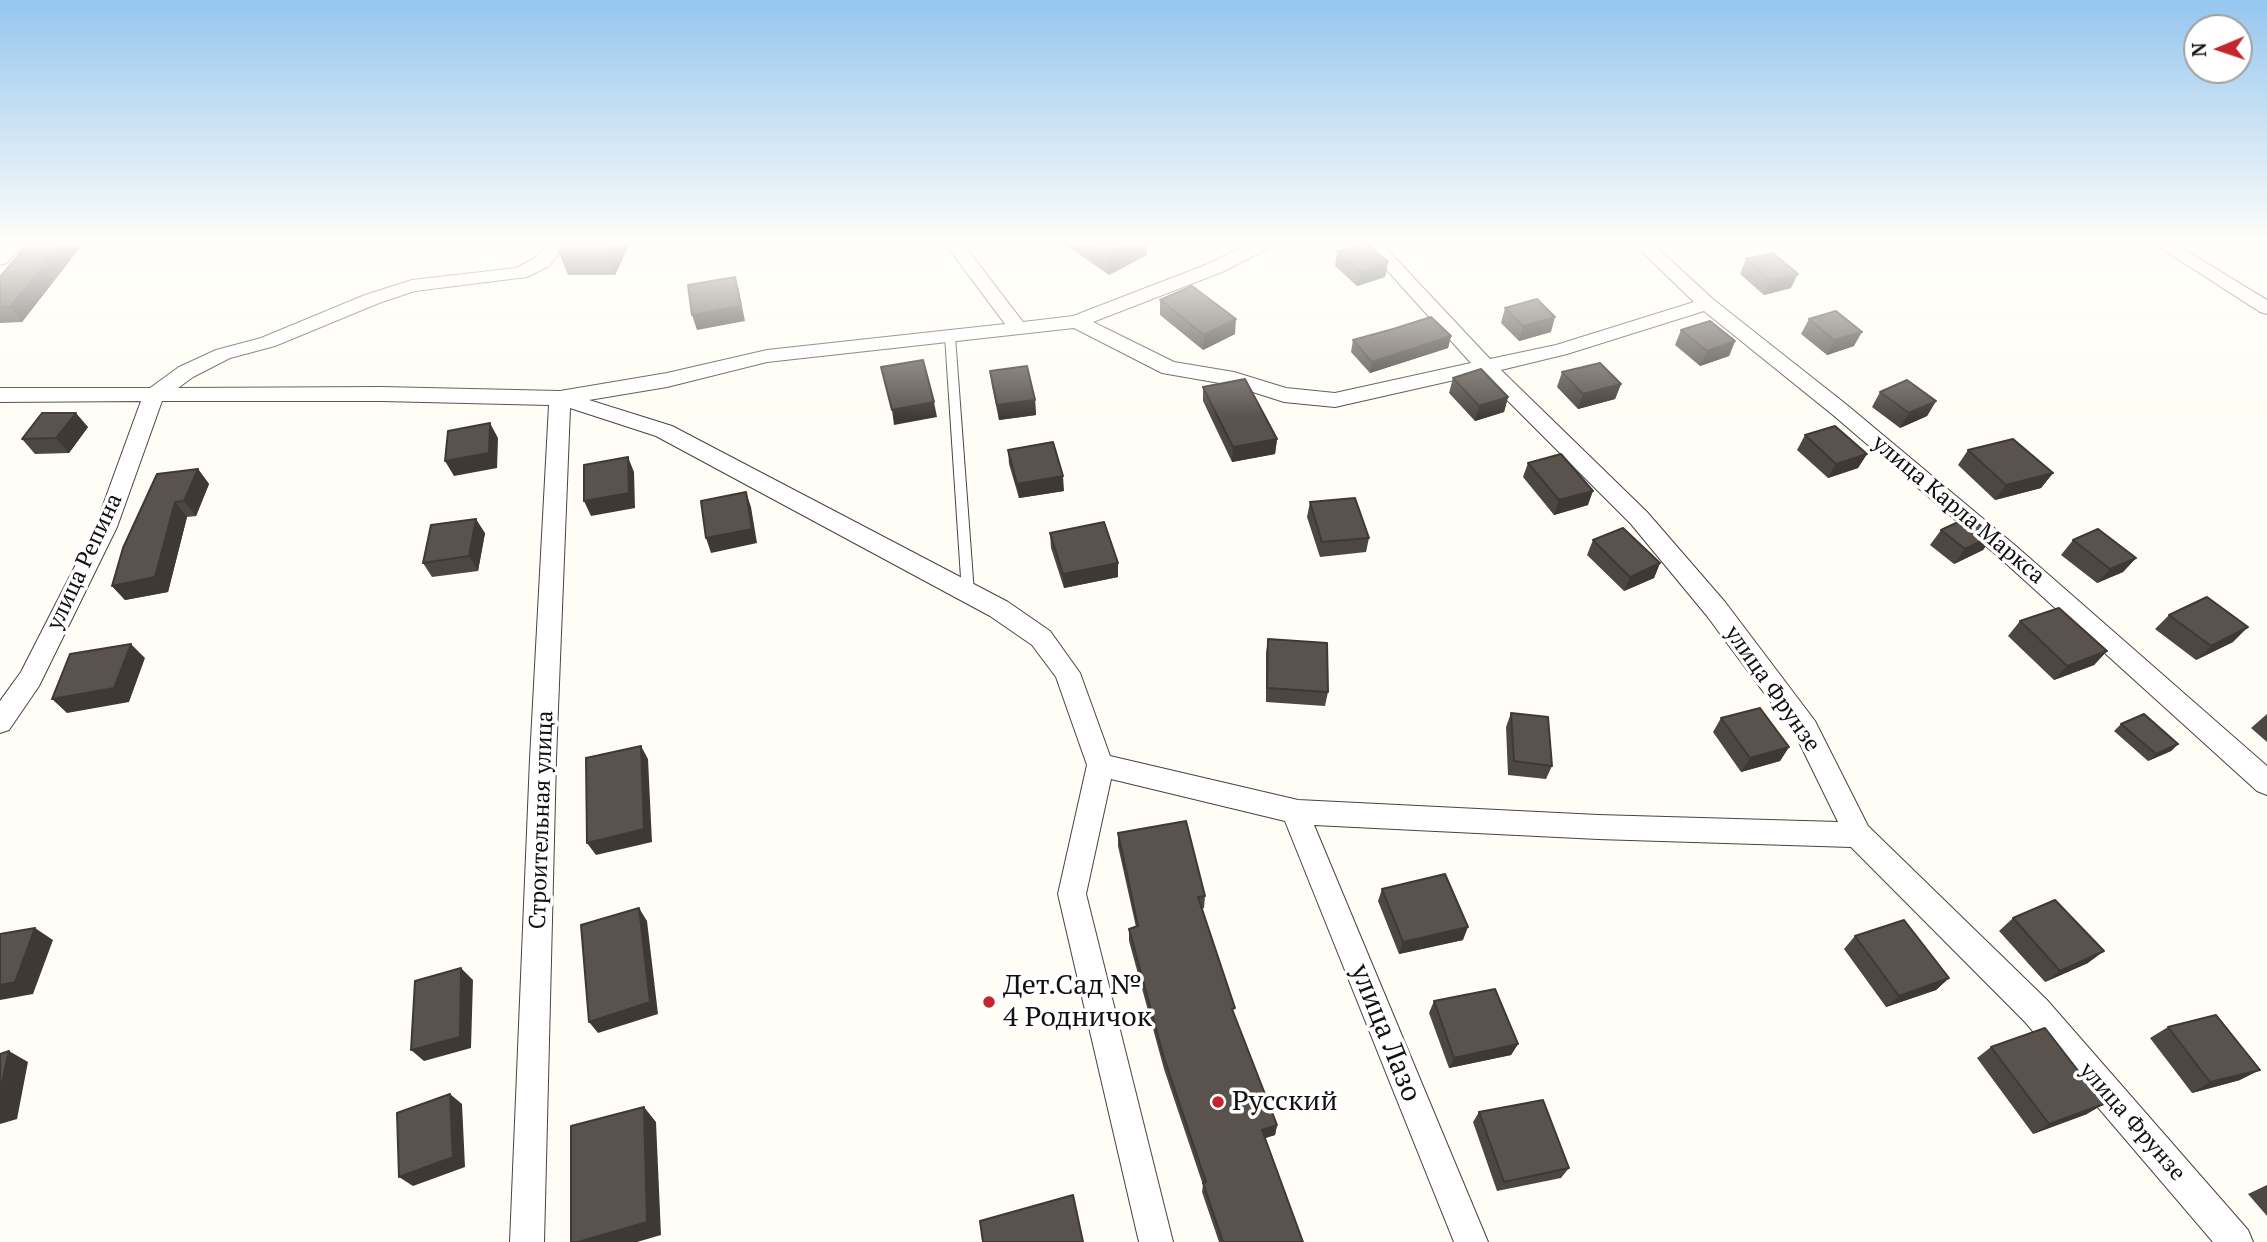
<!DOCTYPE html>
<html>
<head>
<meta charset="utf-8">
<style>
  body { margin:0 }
  #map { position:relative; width:2267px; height:1242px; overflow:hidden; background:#fffdf5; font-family:"PT Serif",serif }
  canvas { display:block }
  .north { position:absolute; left:2183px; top:14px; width:70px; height:70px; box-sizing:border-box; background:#fff; border:2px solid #a0a0a0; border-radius:50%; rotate:268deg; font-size:19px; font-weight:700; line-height:28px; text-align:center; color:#111 }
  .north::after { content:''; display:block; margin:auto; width:24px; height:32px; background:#c4262e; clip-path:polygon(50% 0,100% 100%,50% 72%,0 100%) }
</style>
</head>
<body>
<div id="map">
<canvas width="2267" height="1242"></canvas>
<div class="north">N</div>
</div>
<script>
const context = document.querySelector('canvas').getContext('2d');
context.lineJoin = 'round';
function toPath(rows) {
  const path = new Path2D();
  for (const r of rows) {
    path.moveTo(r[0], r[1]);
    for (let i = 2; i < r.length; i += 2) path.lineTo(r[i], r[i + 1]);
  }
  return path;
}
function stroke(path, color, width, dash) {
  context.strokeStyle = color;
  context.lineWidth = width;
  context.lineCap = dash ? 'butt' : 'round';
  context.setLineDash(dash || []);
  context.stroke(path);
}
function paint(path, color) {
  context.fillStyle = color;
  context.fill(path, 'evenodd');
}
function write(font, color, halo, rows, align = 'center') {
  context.font = font + ' "PT Serif",serif';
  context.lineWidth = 7;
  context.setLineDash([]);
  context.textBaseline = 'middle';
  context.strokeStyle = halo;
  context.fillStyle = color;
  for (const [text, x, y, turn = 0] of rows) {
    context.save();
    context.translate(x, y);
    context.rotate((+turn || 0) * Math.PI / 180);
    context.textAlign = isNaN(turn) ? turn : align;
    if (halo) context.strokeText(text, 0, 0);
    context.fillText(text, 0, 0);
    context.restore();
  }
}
const lane = toPath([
  [950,333,955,336,974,593,968,598,962,593,945,336,950,333]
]);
const street = toPath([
  [4,245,23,245,7,263,0,265,0,249,4,245],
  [547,245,565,245,549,266,527,277,415,291,379,303,275,346,230,358,193,377,178,388,382,387,560,391,667,373,767,350,1005,324,946,245,964,245,1023,322,1073,316,1208,264,1246,245,1269,245,1267,249,1222,272,1093,322,1174,362,1234,372,1286,388,1335,393,1471,363,1364,245,1383,245,1490,359,1556,345,1694,302,1635,245,1654,245,1714,300,1847,405,2017,547,2267,766,2267,795,2257,791,2001,559,1833,415,1704,311,1567,354,1501,370,1647,512,1725,602,1815,721,1868,826,2047,1000,2248,1230,2253,1242,2213,1242,2025,1022,1851,847,1598,839,1314,825,1488,1242,1454,1242,1285,821,1111,779,1086,894,1173,1242,1139,1242,1058,894,1087,765,1056,677,1032,645,990,616,656,436,570,408,556,759,544,1242,510,1242,530,759,549,405,382,401,162,401,117,527,39,686,9,730,0,733,0,701,21,672,95,527,141,401,0,402,0,388,150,388,179,367,216,350,261,338,365,295,412,280,516,268,535,258,547,245],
  [1074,328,1162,373,1231,385,1284,402,1335,407,1481,374,1631,524,1707,616,1796,736,1838,822,1598,815,1298,800,1110,756,1080,673,1050,631,1008,602,672,426,589,400,667,387,767,362,1074,328],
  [2156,245,2177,245,2267,300,2267,314,2260,312,2156,245]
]);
const wall = toPath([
  [27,245,82,245,22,322,0,323,0,277],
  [629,245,615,275,568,275,559,253],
  [1066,245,1147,245,1147,255,1109,275],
  [1337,252,1388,262,1385,277,1357,286,1335,266],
  [1746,259,1791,288,1764,295,1740,274],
  [1160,300,1235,334,1203,350,1160,315],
  [1505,308,1551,332,1519,341,1501,323],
  [1809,319,1854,346,1827,355,1801,334],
  [1681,330,1735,341,1729,356,1700,366,1675,345],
  [1451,336,1448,348,1370,373,1351,352,1353,340],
  [990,371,1035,400,1036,415,999,420,992,386],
  [1562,372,1621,384,1615,399,1578,409,1557,387],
  [1453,378,1508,397,1504,412,1475,421,1449,393],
  [1203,387,1277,439,1275,454,1232,462,1203,401],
  [1880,392,1936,401,1927,416,1900,428,1872,407],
  [88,427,69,453,35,454,22,439],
  [1805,435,1867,454,1858,468,1828,478,1797,450],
  [1008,450,1064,491,1019,498,1009,464],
  [1968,450,2053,473,2041,488,1995,500,1958,465],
  [1528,463,1588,505,1554,515,1523,477],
  [198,469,209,484,196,516,187,517,168,592,125,600,112,586],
  [1310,502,1369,538,1366,552,1320,557,1307,517],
  [1941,530,1994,535,1983,550,1954,564,1930,545],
  [485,533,478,571,432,577,423,563],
  [1050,533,1118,577,1064,588,1051,548],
  [1593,540,1660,563,1654,578,1624,591,1587,555],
  [2073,540,2136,558,2123,572,2097,583,2061,555],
  [2169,615,2233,642,2196,660,2155,629],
  [2020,621,2107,651,2094,665,2054,680,2008,636],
  [1268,639,1328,692,1325,706,1266,702,1266,653],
  [1511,713,1552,766,1546,779,1508,775,1506,727],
  [2267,714,2267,742,2251,728],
  [1721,718,1789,747,1780,761,1741,772,1713,732],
  [2121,724,2178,744,2171,751,2148,761,2114,731],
  [1118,833,1205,896,1204,908,1202,909,1234,1014,1277,1125,1275,1135,1265,1138,1303,1242,1219,1242,1202,1192,1203,1185,1164,1069,1129,941,1129,929,1136,927,1118,846],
  [1382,889,1463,940,1399,954,1378,901],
  [2013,918,2088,963,2045,982,1999,931],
  [1855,936,1949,978,1936,990,1886,1007,1844,949],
  [1434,1001,1518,1044,1511,1055,1449,1068,1429,1013],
  [2168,1027,2240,1080,2192,1093,2150,1038],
  [1991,1047,2087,1114,2033,1134,1977,1058],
  [1479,1112,1569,1168,1561,1178,1497,1191,1473,1122],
  [2267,1185,2267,1216,2248,1194]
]);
const shadedWall = toPath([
  [60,245,82,245,22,322,10,307],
  [612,245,629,245,615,275,607,253],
  [1126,245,1147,245,1147,255,1109,275,1108,253],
  [1388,262,1385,277,1357,286,1360,272],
  [1798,274,1791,288,1764,295,1771,280],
  [735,277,739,291,745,321,697,330,692,315],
  [1555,317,1551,332,1519,341,1523,326],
  [1236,319,1235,334,1203,350,1204,335],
  [1862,332,1854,346,1827,355,1834,340],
  [1451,336,1448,348,1370,373,1372,362],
  [1735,341,1729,356,1700,366,1707,351],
  [1621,384,1615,399,1578,409,1583,394],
  [1508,397,1504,412,1475,421,1479,406],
  [1035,400,1036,415,999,420,997,405],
  [1936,401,1927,416,1900,428,1909,413],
  [934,402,937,417,894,425,892,410],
  [76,413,88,427,69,453,56,438],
  [490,423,498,438,497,468,454,476,445,461],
  [1277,439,1275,454,1232,462,1233,447],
  [1867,454,1858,468,1828,478,1836,464],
  [628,457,634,472,635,508,591,516,584,501],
  [198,469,209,484,196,516,184,501],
  [2053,473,2041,488,1995,500,2006,485],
  [1063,476,1064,491,1019,498,1017,484],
  [1593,491,1588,505,1554,515,1559,500],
  [746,492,751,507,757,543,711,553,706,538],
  [175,502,187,517,168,592,125,600,112,586],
  [476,519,485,533,478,571,469,556],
  [1994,535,1983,550,1954,564,1965,549],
  [2136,558,2123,572,2097,583,2110,569],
  [1118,563,1118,577,1064,588,1063,574],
  [1660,563,1654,578,1624,591,1630,577],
  [2248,627,2233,642,2196,660,2211,646],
  [131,644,145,658,129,702,67,713,52,699],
  [2107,651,2094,665,2054,680,2067,666],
  [2178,744,2171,751,2148,761,2156,754],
  [641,746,648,759,652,842,596,855,587,843],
  [1789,747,1780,761,1741,772,1750,758],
  [639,908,647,921,658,1014,598,1033,589,1022],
  [1468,927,1463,940,1399,954,1403,942],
  [35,928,53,940,33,994,0,1000,0,985],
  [2104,951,2088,963,2045,982,2060,971],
  [461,968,473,980,471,1048,424,1061,411,1050],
  [1949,978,1936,990,1886,1007,1899,996],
  [1518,1044,1511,1055,1449,1068,1454,1058],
  [9,1051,28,1062,17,1119,0,1124,0,1092],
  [2260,1070,2240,1080,2192,1093,2210,1082],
  [450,1094,462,1104,465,1167,413,1186,399,1177],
  [2104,1104,2087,1114,2033,1134,2049,1124],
  [644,1107,656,1122,661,1235,637,1242,578,1242],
  [1277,1125,1275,1135,1259,1140,1262,1130]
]);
const building = toPath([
  [27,245,60,245,10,307,0,307,0,277,27,245],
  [563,245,612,245,607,253,559,253,563,245],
  [1096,245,1126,245,1108,253,1096,245],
  [1358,245,1368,245,1388,262,1360,272,1337,252,1358,245],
  [1773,253,1798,274,1771,280,1746,259,1773,253],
  [735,277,741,306,692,315,688,285,735,277],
  [1192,286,1236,319,1204,335,1160,300,1192,286],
  [1537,299,1555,317,1523,326,1505,308,1537,299],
  [1836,311,1862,332,1834,340,1809,319,1836,311],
  [1431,317,1451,336,1372,362,1353,340,1393,329,1431,317],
  [1710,321,1735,341,1707,351,1681,330,1710,321],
  [923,360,934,402,892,410,881,367,923,360],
  [1600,363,1621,384,1583,394,1562,372,1600,363],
  [1027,366,1035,400,997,405,990,371,1027,366],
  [1481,369,1508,397,1479,406,1453,378,1481,369],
  [1245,379,1277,439,1233,447,1203,387,1245,379],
  [1907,380,1936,401,1909,413,1880,392,1907,380],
  [42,413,76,413,56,438,22,439,42,413],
  [490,423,489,453,445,461,448,431,490,423],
  [1835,426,1867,454,1836,464,1805,435,1835,426],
  [2013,439,2053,473,2006,485,1968,450,2013,439],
  [1053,442,1063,476,1017,484,1008,450,1053,442],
  [1561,454,1593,491,1559,500,1528,463,1561,454],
  [628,457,629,493,584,501,584,465,628,457],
  [198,469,184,501,175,502,155,577,112,586,123,548,157,474,198,469],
  [746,492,752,529,706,538,701,501,746,492],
  [1355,498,1369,538,1322,542,1310,502,1355,498],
  [1969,517,1994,535,1965,549,1941,530,1969,517],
  [476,519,469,556,423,563,431,525,476,519],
  [1104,522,1118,563,1063,574,1050,533,1104,522],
  [1623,528,1660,563,1630,577,1593,540,1623,528],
  [2098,529,2136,558,2110,569,2073,540,2098,529],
  [2207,597,2248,627,2211,646,2169,615,2207,597],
  [2059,608,2107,651,2067,666,2020,621,2059,608],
  [1268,639,1327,643,1328,692,1267,688,1268,639],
  [131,644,114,688,52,699,70,654,131,644],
  [1760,708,1789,747,1750,758,1721,718,1760,708],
  [1511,713,1548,717,1552,766,1514,761,1511,713],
  [2144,714,2178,744,2156,754,2121,724,2144,714],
  [641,746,644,829,587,843,586,758,641,746],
  [1186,821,1205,896,1198,897,1235,1008,1232,1009,1277,1125,1262,1130,1303,1242,1223,1242,1203,1183,1206,1182,1164,1058,1129,929,1138,926,1118,833,1186,821],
  [1445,874,1468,927,1403,942,1382,889,1445,874],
  [2055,900,2104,951,2060,971,2013,918,2055,900],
  [639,908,650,1002,589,1022,581,925,639,908],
  [1904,920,1949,978,1899,996,1855,936,1904,920],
  [35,928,15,982,0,985,0,934,35,928],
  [461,968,460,1037,411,1050,415,981,461,968],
  [1495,989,1518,1044,1454,1058,1434,1001,1495,989],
  [2216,1015,2260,1070,2210,1082,2168,1027,2216,1015],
  [2045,1028,2104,1104,2049,1124,1991,1047,2045,1028],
  [9,1051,0,1092,0,1054,9,1051],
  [450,1094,453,1157,399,1177,397,1113,450,1094],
  [1543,1100,1569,1168,1504,1182,1479,1112,1543,1100],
  [644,1107,647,1222,578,1242,571,1242,571,1126,644,1107],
  [1073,1195,1083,1242,983,1242,980,1221,1073,1195]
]);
const markers = [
  [989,1002,7,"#c4262e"],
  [1218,1102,7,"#c4262e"]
];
const streetNames = [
  ["улица Карла Маркса",1958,510,40],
  ["улица Репина",85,562,-65],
  ["улица Фрунзе",1772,689,55],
  ["Строительная улица",542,820,-88],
  ["улица Фрунзе",2132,1122,49]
];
const nearPoinames = [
  ["Дет.Сад №",1003,986],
  ["4 Родничок",1003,1018],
  ["Русский",1232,1102]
];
const nearStreetnames = [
  ["улица Лазо",1385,1033,68]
];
stroke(lane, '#444', 2);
stroke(street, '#444', 2);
paint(lane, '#fff');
paint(street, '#fff');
paint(wall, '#4d4742');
paint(shadedWall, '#3f3936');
paint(building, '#5a524d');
stroke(building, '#3f3936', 2);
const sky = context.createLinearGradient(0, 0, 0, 419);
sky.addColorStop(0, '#95c6ee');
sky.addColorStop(0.58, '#fffefa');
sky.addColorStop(1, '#fffefa00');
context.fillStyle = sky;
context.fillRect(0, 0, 2267, 419);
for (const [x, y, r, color] of markers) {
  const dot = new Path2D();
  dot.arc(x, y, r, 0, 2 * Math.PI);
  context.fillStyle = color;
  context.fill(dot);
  stroke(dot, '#fff', 2.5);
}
write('23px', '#111', '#fff', streetNames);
write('28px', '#111', '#fff', nearPoinames, 'left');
write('28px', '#111', '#fff', nearStreetnames);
</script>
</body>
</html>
